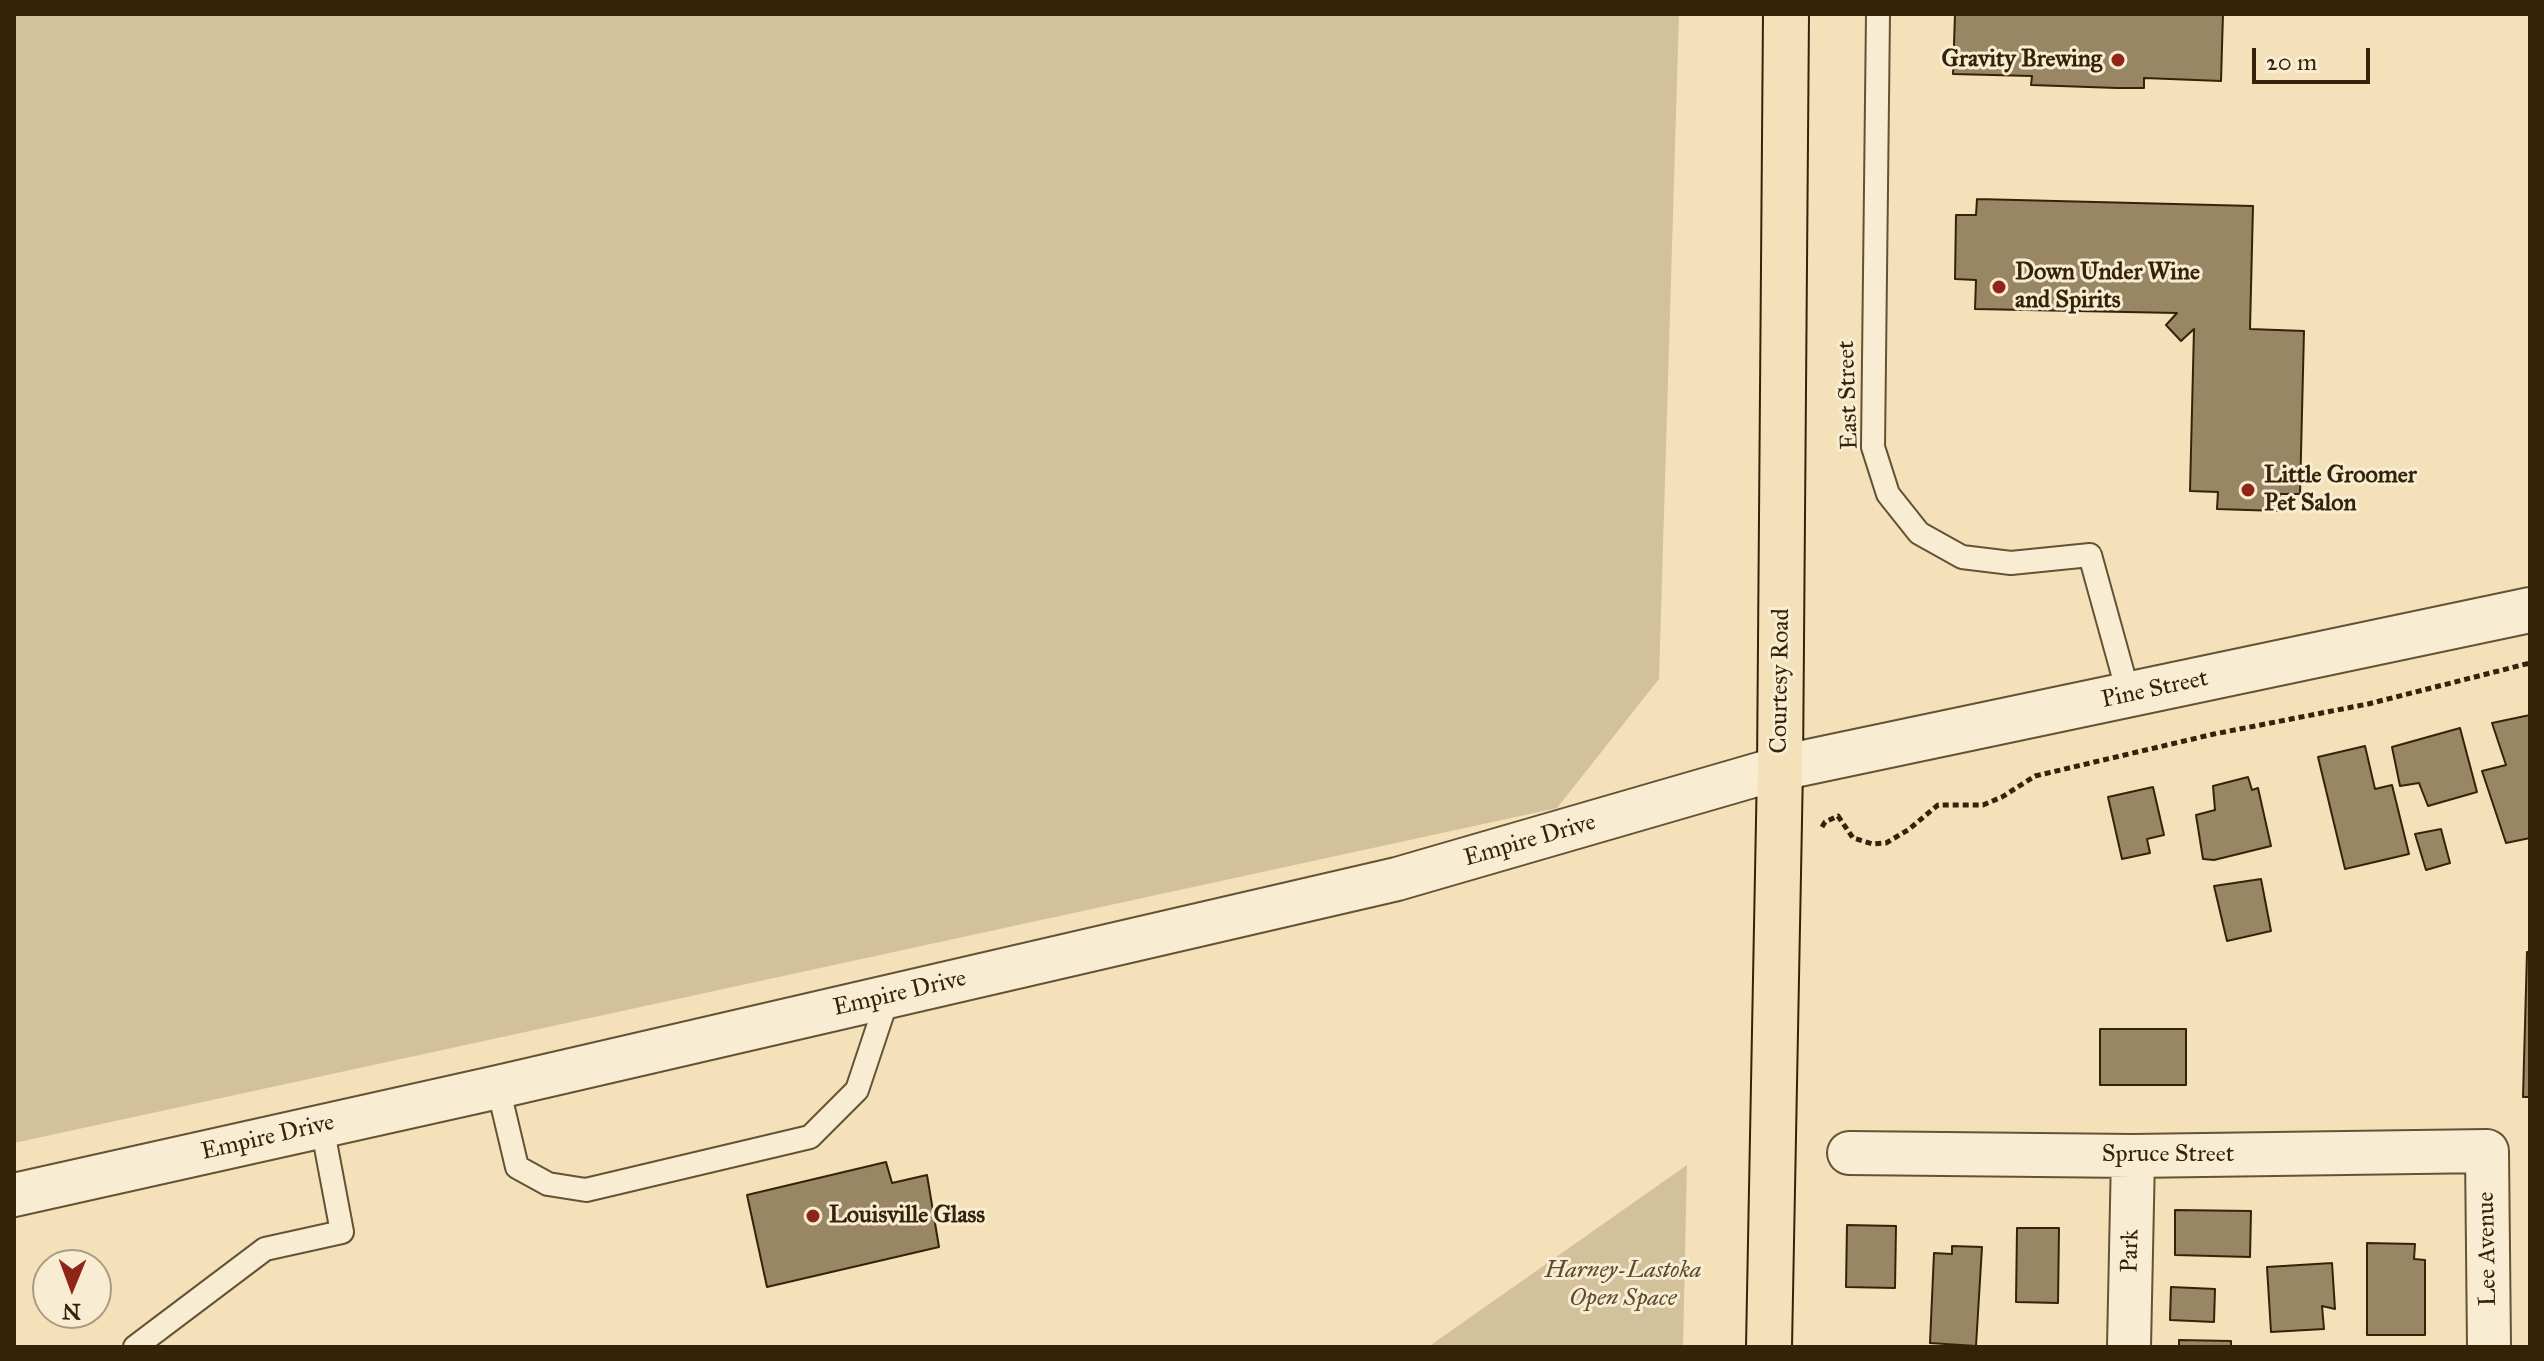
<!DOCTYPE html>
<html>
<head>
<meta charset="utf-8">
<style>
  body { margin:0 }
  #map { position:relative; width:2544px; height:1361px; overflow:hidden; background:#f4e1b9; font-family:"IM FELL Great Primer",serif }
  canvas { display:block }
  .frame { position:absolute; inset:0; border:16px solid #342309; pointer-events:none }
  .north { position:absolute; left:32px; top:1249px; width:80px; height:80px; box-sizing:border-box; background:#f8ecd2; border:2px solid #aa9c82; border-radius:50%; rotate:181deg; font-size:22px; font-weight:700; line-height:32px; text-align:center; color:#342309 }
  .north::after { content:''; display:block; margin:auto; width:28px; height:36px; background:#8f2418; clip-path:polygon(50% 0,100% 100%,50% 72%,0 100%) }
  .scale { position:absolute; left:2252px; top:48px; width:118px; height:36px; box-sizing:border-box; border:4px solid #342309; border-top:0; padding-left:10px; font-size:24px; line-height:28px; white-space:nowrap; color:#342309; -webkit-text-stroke:6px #f8ecd2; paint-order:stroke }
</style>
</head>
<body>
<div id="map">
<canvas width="2544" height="1361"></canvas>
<div class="frame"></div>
<div class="north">N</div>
<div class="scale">20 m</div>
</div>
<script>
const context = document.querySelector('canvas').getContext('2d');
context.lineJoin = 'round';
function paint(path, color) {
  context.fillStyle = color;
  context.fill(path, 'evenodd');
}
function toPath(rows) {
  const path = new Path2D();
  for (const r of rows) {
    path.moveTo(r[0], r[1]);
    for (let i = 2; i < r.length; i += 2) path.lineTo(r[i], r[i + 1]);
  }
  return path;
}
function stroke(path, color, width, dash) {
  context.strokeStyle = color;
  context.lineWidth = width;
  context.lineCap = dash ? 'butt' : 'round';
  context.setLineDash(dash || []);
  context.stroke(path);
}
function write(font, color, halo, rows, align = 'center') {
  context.font = font + ' "IM FELL Great Primer",serif';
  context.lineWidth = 6;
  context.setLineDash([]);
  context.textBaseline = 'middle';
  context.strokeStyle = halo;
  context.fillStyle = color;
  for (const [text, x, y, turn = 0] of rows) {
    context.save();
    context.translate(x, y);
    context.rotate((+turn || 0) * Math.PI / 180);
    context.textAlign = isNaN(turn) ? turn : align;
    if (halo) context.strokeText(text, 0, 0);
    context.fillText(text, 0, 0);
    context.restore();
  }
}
const green = toPath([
  [14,14,1679,14,1659,679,1557,808,14,1143],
  [1687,1165,1683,1347,1428,1347]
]);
const building = toPath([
  [1955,14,2223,14,2221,81,2144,78,2144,88,2117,88,2031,85,2032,76,1953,74,1955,14],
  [1977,199,2253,206,2250,329,2304,331,2300,494,2280,494,2280,511,2247,510,2217,509,2218,492,2190,491,2194,329,2181,341,2166,325,2177,313,1975,309,1976,280,1955,279,1956,215,1976,215,1977,199],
  [2530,715,2530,838,2506,843,2482,771,2506,765,2492,723,2530,715],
  [2460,728,2477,792,2428,806,2419,783,2400,786,2392,747,2460,728],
  [2365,746,2375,789,2392,785,2409,854,2345,869,2318,757,2365,746],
  [2248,777,2252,790,2258,788,2271,846,2214,860,2203,859,2196,815,2215,810,2213,786,2248,777],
  [2153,787,2164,835,2147,839,2150,853,2122,859,2108,797,2153,787],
  [2441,829,2450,863,2426,870,2415,834,2441,829],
  [2261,879,2271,931,2227,941,2214,886,2261,879],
  [2527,952,2530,952,2530,1097,2523,1097,2527,952],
  [2100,1029,2186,1029,2186,1085,2100,1085,2100,1029],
  [886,1162,892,1183,927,1175,939,1247,767,1287,747,1195,886,1162],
  [2175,1210,2251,1211,2250,1257,2175,1255,2175,1210],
  [1847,1225,1896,1226,1895,1288,1846,1287,1847,1225],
  [2017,1228,2059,1228,2058,1303,2016,1302,2017,1228],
  [2367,1243,2415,1244,2414,1259,2425,1260,2425,1335,2367,1335,2367,1243],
  [1952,1246,1982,1247,1976,1346,1930,1343,1934,1253,1952,1254,1952,1246],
  [2332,1263,2335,1309,2322,1306,2324,1329,2271,1332,2267,1267,2332,1263],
  [2171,1287,2215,1289,2214,1322,2170,1320,2171,1287],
  [2179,1340,2231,1341,2231,1347,2179,1347,2179,1340]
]);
const path = toPath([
  [1822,827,1825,822,1838,816,1853,838,1873,844,1886,843,1908,830,1938,805,1983,805,2002,797,2035,776,2214,734,2368,704,2530,663]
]);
const service = toPath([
  [1878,14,1873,447,1888,494,1919,533,1962,557,2011,563,2090,555,2129,696],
  [498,1087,517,1167,548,1184,586,1190,810,1137,857,1090,888,997],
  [135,1347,265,1249,342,1232,322,1126]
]);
const minor = toPath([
  [1849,1153,2133,1156,2487,1151,2489,1347],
  [14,1195,498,1087,1397,879,1780,768],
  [2129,1347,2133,1156]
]);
const tertiary = toPath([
  [1780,768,2530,610]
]);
const primary = toPath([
  [1769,1347,1780,768,1786,14]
]);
const markers = [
  [2118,60,8,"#8f2418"],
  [1999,287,8,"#8f2418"],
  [2248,490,8,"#8f2418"],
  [813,1216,8,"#8f2418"]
];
const poiNames = [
  ["Gravity Brewing",2102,60,"right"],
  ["Down Under Wine",2015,273],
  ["and Spirits",2015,301],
  ["Little Groomer",2264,476],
  ["Pet Salon",2264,504],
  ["Louisville Glass",829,1216]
];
const streetNames = [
  ["East Street",1849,395,-92],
  ["Courtesy Road",1781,681,-89],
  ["Pine Street",2155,690,-12],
  ["Empire Drive",1530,841,-16],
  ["Empire Drive",900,994,-13],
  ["Empire Drive",268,1138,-13],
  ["Spruce Street",2168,1155],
  ["Lee Avenue",2488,1249,-91],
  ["Park",2131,1251,-89]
];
const parkNames = [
  ["Harney-Lastoka",1623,1271],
  ["Open Space",1623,1299]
];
paint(green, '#d3c19b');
paint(building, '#988665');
stroke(building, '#342309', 2);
stroke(service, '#645235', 26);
stroke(minor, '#645235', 46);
stroke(tertiary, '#645235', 48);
stroke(primary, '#342309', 48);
stroke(path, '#342309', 5, [6, 4]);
stroke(service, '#f8ecd2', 22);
stroke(minor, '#f8ecd2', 42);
stroke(tertiary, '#f8ecd2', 44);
stroke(primary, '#f4e1b9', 44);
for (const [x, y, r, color] of markers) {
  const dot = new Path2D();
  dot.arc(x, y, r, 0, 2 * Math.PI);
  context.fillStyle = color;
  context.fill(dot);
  stroke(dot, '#f8ecd2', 3);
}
write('bold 24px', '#342309', '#f8ecd2', poiNames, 'left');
write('24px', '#342309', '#f8ecd2', streetNames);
write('italic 24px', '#5c4a2e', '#f8ecd2', parkNames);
</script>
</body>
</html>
